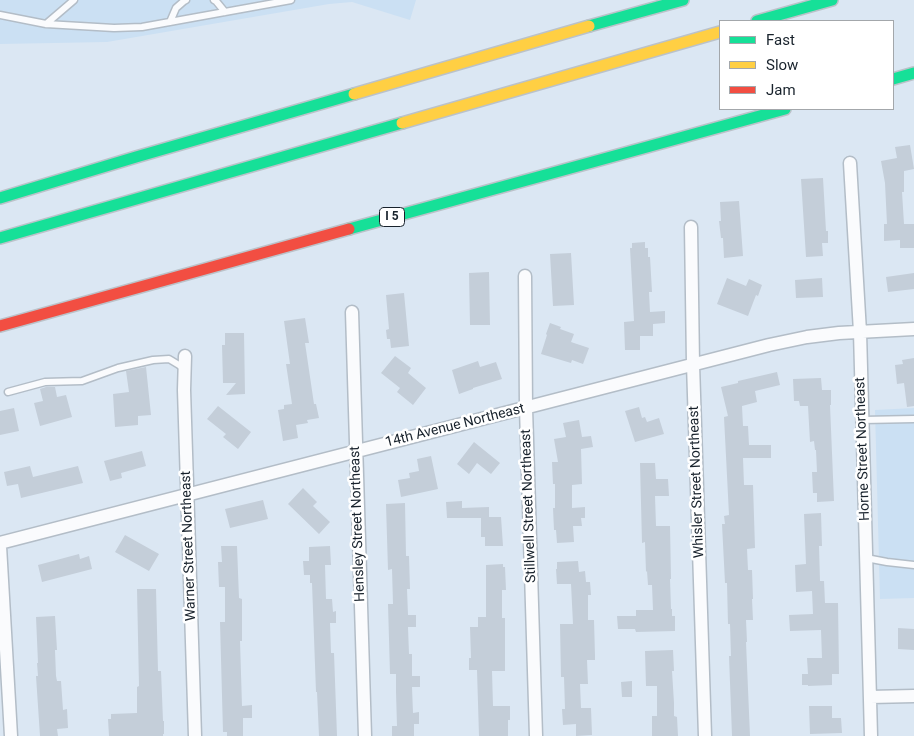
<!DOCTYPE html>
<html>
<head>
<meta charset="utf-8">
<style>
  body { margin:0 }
  #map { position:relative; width:914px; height:736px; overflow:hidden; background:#dbe7f3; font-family:Roboto,sans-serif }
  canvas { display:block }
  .legend { position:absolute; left:719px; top:20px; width:175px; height:90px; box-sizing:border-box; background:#fff; border:1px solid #a3a7ab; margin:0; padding:6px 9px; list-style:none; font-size:15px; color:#18222c }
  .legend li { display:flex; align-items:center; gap:10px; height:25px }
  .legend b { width:25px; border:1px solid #a3a7ab }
</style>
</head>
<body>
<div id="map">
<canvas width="914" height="736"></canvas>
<ul class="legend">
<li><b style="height:6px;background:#16e098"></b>Fast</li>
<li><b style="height:6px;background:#ffcf43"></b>Slow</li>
<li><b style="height:6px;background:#f24e42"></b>Jam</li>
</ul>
</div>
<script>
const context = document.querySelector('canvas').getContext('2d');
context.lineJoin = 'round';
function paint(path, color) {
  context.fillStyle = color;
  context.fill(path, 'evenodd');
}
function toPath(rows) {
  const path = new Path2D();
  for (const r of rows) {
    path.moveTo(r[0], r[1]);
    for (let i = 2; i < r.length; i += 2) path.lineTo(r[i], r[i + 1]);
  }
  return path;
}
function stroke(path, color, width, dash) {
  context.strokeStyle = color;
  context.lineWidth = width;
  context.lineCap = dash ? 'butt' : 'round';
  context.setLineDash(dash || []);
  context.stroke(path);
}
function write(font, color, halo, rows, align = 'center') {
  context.font = font + ' Roboto,sans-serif';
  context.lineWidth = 5;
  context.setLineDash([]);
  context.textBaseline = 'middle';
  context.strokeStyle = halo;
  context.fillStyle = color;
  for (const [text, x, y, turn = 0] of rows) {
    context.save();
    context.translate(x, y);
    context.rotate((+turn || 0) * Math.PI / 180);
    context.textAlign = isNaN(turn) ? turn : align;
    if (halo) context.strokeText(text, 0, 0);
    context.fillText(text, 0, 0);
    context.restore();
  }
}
const built = toPath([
  [0,0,416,0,410,20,352,2,329,4,107,42,0,44],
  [914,408,914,598,880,599,875,410]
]);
const building = toPath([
  [910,145,914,169,904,171,904,192,902,192,904,224,914,224,914,248,900,248,900,240,884,241,884,224,887,224,885,183,881,161,897,158,895,147],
  [823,178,826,231,828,231,828,243,822,243,823,256,806,257,801,179],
  [739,201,743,256,724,258,723,238,721,238,719,221,721,221,720,202],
  [645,242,645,248,648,248,648,257,650,257,652,292,649,292,650,312,665,311,665,323,653,324,653,336,640,336,640,350,625,350,624,322,634,321,630,248,632,248,632,243],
  [571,253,574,305,553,306,550,254],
  [489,272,490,325,470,325,469,273],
  [914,273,914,289,888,292,886,277],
  [727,278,746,286,749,279,762,285,758,296,756,295,748,316,717,304],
  [822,278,823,297,796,298,795,280],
  [404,293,409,346,391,348,390,339,387,339,386,330,389,329,386,295],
  [305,318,309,343,305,343,314,404,316,404,319,418,307,420,308,423,296,425,298,438,283,441,278,410,284,409,284,405,292,404,286,364,290,364,284,321],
  [550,323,561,327,560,329,574,334,571,342,589,348,583,364,572,360,571,363,541,354,547,335,546,334],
  [225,333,244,333,245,394,226,395,236,383,223,383,222,345,225,345],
  [395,356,411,368,408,373,426,388,413,405,397,392,400,388,381,373],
  [914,358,914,406,907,407,904,383,897,384,895,365,903,364,902,360],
  [478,361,480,367,496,362,502,379,473,388,473,389,459,394,452,370],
  [146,367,151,415,138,416,138,425,115,427,113,394,129,392,126,371],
  [777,372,780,385,755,391,757,402,742,406,743,426,748,426,749,445,771,445,771,458,743,458,744,485,753,485,755,548,747,549,748,570,752,570,753,599,752,599,753,620,746,620,747,642,746,642,750,736,732,736,729,656,731,656,730,624,728,624,727,583,725,583,722,524,725,524,724,516,729,515,724,417,728,416,721,387,738,383,738,381],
  [821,378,822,390,831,390,831,405,830,405,834,501,817,502,817,493,813,493,812,472,817,472,816,450,815,450,814,441,810,442,808,406,800,406,799,401,794,401,793,379],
  [46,387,55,387,57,397,66,395,72,417,40,426,34,403,43,401,40,389],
  [218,406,251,432,238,449,223,437,226,434,207,419],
  [639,407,642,418,645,417,647,422,659,418,664,434,635,442,625,411],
  [14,408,19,431,0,435,0,411],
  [579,420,582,437,591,436,593,447,581,449,582,484,572,485,572,508,585,507,585,518,581,518,582,526,573,526,574,542,557,543,556,530,554,530,553,508,555,508,555,484,553,484,552,462,558,462,554,439,566,437,563,423],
  [474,442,500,463,491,474,477,463,469,474,457,464],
  [142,451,146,466,121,473,122,478,110,481,104,461],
  [431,456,438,489,401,497,398,480,410,478,409,473,419,471,417,459],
  [640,463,655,463,656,479,668,479,669,496,655,496,656,526,670,526,671,579,670,579,671,609,672,609,672,616,675,616,675,631,636,632,635,629,618,629,617,616,636,616,636,610,653,610,652,585,648,585,647,571,646,572,645,542,642,543],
  [30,466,33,477,78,466,83,483,21,498,18,484,7,486,4,472],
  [303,488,317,502,313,506,330,522,319,534,288,504],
  [263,500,268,519,230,528,225,509],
  [462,501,462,508,489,507,489,517,501,517,503,546,485,546,485,537,481,537,481,518,447,518,446,502],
  [405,503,406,556,409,556,410,589,407,589,408,615,416,615,416,627,408,627,409,654,412,654,412,676,420,676,420,687,412,687,413,713,419,712,419,724,414,724,414,736,392,736,392,726,397,726,396,692,396,674,390,674,388,604,393,604,392,569,388,570,386,504],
  [821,513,822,546,819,546,820,581,824,581,825,603,838,603,839,674,832,674,832,685,808,686,808,685,802,685,802,674,808,674,807,658,822,658,821,630,790,631,789,615,813,614,812,591,796,592,795,565,806,564,804,514],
  [125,535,159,554,149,571,115,552],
  [221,546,237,546,239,598,242,599,242,641,240,641,242,706,252,705,252,718,243,718,243,736,227,736,227,732,223,732,220,622,225,622,225,587,219,587,218,562,222,562],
  [330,546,331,565,325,565,326,599,332,599,333,612,336,611,336,623,330,623,331,653,334,653,337,736,319,736,317,692,316,692,312,583,310,583,310,575,304,575,303,561,309,561,309,547],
  [79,554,80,559,89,556,92,569,42,582,38,565],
  [578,561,579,572,585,571,586,582,590,582,591,595,588,595,588,620,594,620,595,656,595,660,587,660,588,684,580,684,581,708,591,708,592,735,576,736,576,724,563,725,562,709,565,709,564,677,561,677,560,624,573,624,571,584,557,584,556,569,557,569,557,562],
  [503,564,503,567,505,567,506,590,502,590,502,618,505,618,505,671,492,671,493,706,510,706,510,720,508,720,508,736,479,736,477,670,469,670,469,658,471,658,470,627,478,627,478,617,486,617,486,565],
  [137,589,156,589,158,671,161,671,163,721,164,721,164,734,163,734,163,736,109,736,108,719,111,719,111,714,137,713,137,687,139,686],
  [55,616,57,650,55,650,56,676,57,681,61,681,63,710,67,709,68,728,57,729,58,736,40,736,36,676,38,676,37,663,38,663,36,617],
  [898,628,914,629,914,650,898,649],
  [673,650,674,671,672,671,674,703,674,716,677,717,678,736,652,736,652,716,657,716,657,686,646,686,645,651],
  [632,681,632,697,622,697,621,682],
  [809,706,832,706,832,718,841,718,842,733,810,734]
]);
const lane = toPath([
  [214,0,216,1,225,12],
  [0,15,46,24,114,28,142,27,291,0],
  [170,22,176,8,184,1,186,0],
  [46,24,74,0],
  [8,392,45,382,82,381,118,368,153,360,169,359,179,365,184,369],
  [863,420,914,419],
  [866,558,887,562,914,565]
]);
const street = toPath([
  [850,163,860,332,871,736],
  [691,227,693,364,705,736],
  [525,276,526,408,536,736],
  [352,312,365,736],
  [185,356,184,390,195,736],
  [0,543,769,345,807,337,839,333,914,329],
  [0,546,11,736],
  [870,697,914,696]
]);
const fast = toPath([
  [757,21,832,0],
  [589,26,683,0],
  [893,79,914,73],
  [0,198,136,157,354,94],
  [349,229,785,109],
  [0,238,402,123]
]);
const slow = toPath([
  [354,94,589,26],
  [402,123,720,32]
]);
const jam = toPath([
  [0,326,349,229]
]);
const shields = [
  [392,217,25]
];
const shieldNames = [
  ["I 5",392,217]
];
const streetNames = [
  ["14th Avenue Northeast",455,426,-14],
  ["Horne Street Northeast",863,449,-92],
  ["Whisler Street Northeast",697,482,-92],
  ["Stillwell Street Northeast",529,506,-92],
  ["Hensley Street Northeast",358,524,-92],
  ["Warner Street Northeast",189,546,-92]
];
paint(built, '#cbe0f3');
paint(building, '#c4ced9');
stroke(lane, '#b3bdc7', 9);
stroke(street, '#b3bdc7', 15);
stroke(fast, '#bbc2c9', 14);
stroke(slow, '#bbc2c9', 14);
stroke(jam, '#bbc2c9', 14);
stroke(lane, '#fafbfd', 6);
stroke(street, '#fafbfd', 12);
stroke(fast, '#16e098', 11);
stroke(slow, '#ffcf43', 11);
stroke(jam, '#f24e42', 11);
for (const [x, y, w] of shields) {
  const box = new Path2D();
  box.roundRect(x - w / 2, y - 9.5, w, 19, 4);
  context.fillStyle = '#fff';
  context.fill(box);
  stroke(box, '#18222c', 1);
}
write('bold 12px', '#18222c', null, shieldNames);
write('14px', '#18222c', '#fff', streetNames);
</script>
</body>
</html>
